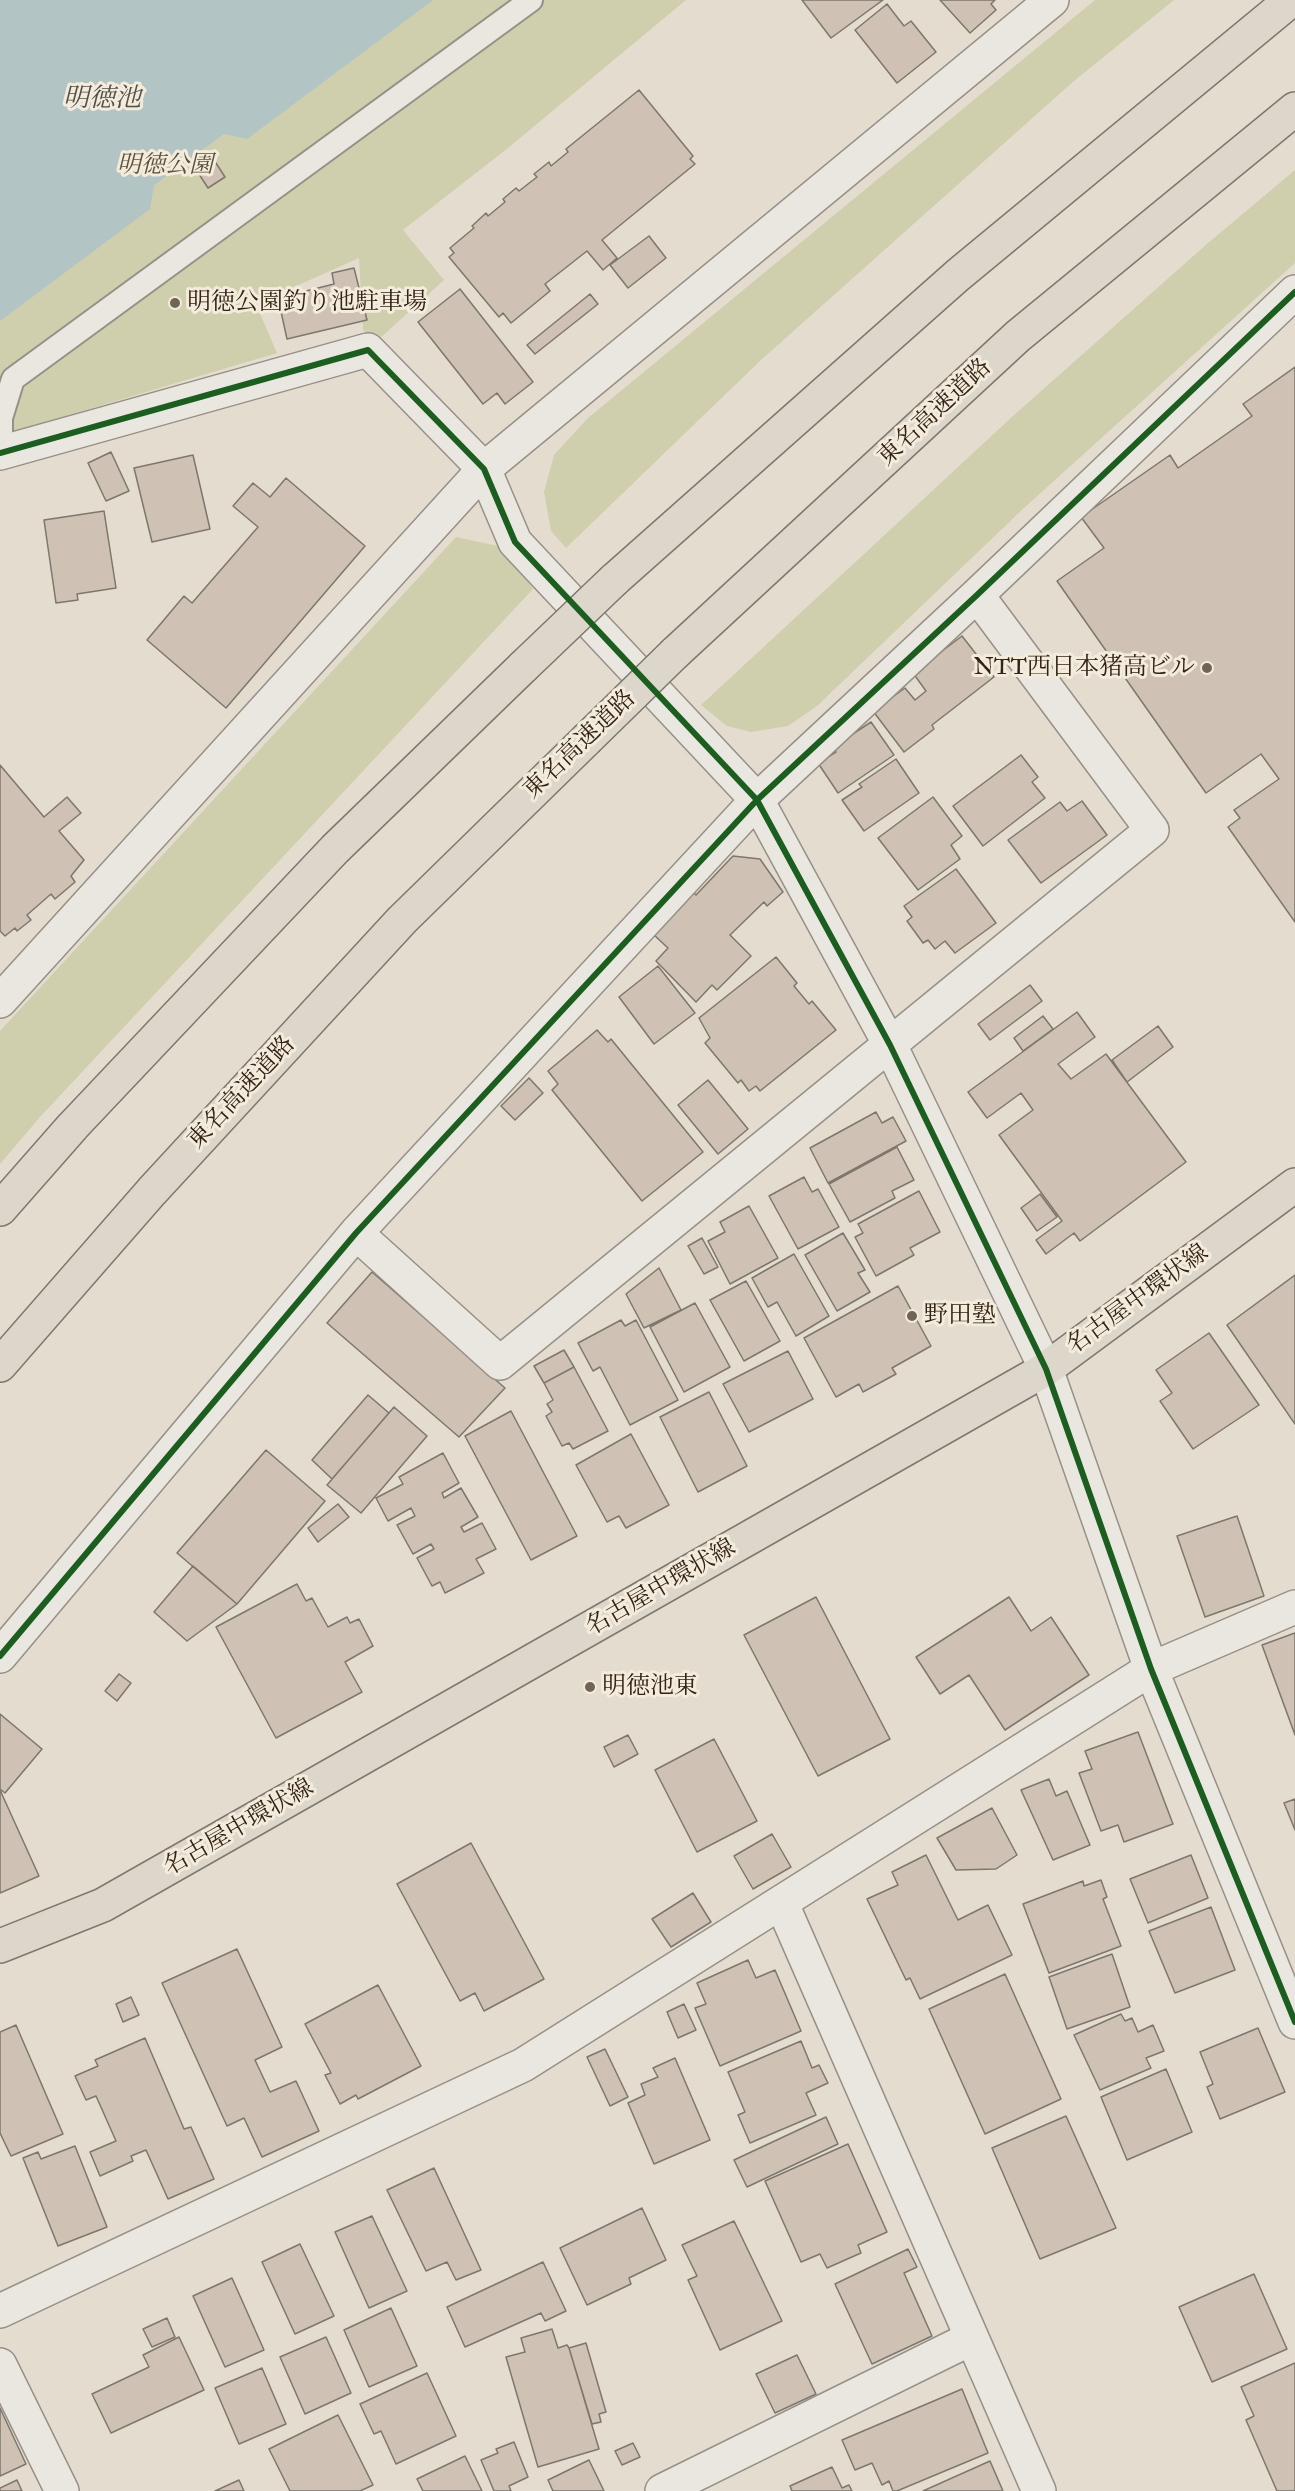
<!DOCTYPE html>
<html>
<head>
<meta charset="utf-8">
<style>
  body { margin:0 }
  canvas { display:block; background:#e4ddcf }
</style>
</head>
<body>
<canvas width="1295" height="2491"></canvas>
<script>
const context = document.querySelector('canvas').getContext('2d');
context.lineJoin = 'round';
function paint(path, color) {
  context.fillStyle = color;
  context.fill(path, 'evenodd');
}
function toPath(rows) {
  const path = new Path2D();
  for (const r of rows) {
    path.moveTo(r[0], r[1]);
    for (let i = 2; i < r.length; i += 2) path.lineTo(r[i], r[i + 1]);
  }
  return path;
}
function stroke(path, color, width, dash) {
  context.strokeStyle = color;
  context.lineWidth = width;
  context.lineCap = dash ? 'butt' : 'round';
  context.setLineDash(dash || []);
  context.stroke(path);
}
function write(font, color, halo, rows, align = 'center') {
  context.font = font + ' "IM FELL Great Primer","Noto Serif JP",serif';
  context.lineWidth = 6;
  context.setLineDash([]);
  context.textBaseline = 'middle';
  context.strokeStyle = halo;
  context.fillStyle = color;
  for (const [text, x, y, turn = 0] of rows) {
    context.save();
    context.translate(x, y);
    context.rotate((+turn || 0) * Math.PI / 180);
    context.textAlign = isNaN(turn) ? turn : align;
    if (halo) context.strokeText(text, 0, 0);
    context.fillText(text, 0, 0);
    context.restore();
  }
}
const green = toPath([
  [0,0,686,0,508,148,403,230,444,280,377,341,363,330,359,258,256,304,277,353,22,429,0,431],
  [1095,0,1174,0,1074,81,761,360,566,548,551,531,544,492,554,455,588,418],
  [1295,170,1295,263,1024,508,817,706,788,726,751,732,727,726,701,705,1013,416,1208,243],
  [456,537,503,547,533,589,40,1117,0,1164,0,1031]
]);
const water = toPath([
  [0,0,433,0,247,139,224,134,154,185,150,209,0,321]
]);
const building = toPath([
  [802,0,883,0,831,38,802,0],
  [940,0,995,0,991,4,996,10,970,33,940,0],
  [887,4,904,26,911,21,936,52,897,83,855,30,887,4],
  [639,90,693,156,690,159,695,164,602,240,617,258,603,270,587,251,545,284,550,291,511,323,503,313,499,317,449,257,454,253,450,248,474,228,472,226,486,213,488,216,505,202,503,199,516,188,519,191,537,177,534,174,549,162,551,166,568,152,566,149,639,90],
  [214,160,225,177,208,188,197,171,214,160],
  [649,236,666,258,628,288,610,265,649,236],
  [354,268,367,320,287,339,278,298,334,284,332,273,354,268],
  [460,289,533,382,505,404,497,393,483,404,418,322,460,289],
  [590,294,598,304,535,354,527,345,590,294],
  [1295,367,1295,922,1228,827,1240,818,1234,810,1279,779,1261,754,1206,793,1057,581,1104,548,1081,517,1170,455,1178,468,1252,416,1243,404,1295,367],
  [111,452,129,491,106,501,88,463,111,452],
  [193,455,210,529,152,542,134,468,193,455],
  [286,478,365,546,226,708,147,640,184,596,192,603,258,527,233,506,253,483,270,497,286,478],
  [104,511,116,588,77,594,78,600,56,603,44,520,104,511],
  [962,636,994,677,932,725,934,729,904,752,873,711,905,688,915,700,926,691,913,673,962,636],
  [871,722,894,755,838,793,818,763,836,752,833,747,871,722],
  [1021,755,1038,777,1032,782,1045,798,983,846,953,806,1021,755],
  [896,759,919,793,864,831,842,800,862,787,859,784,896,759],
  [0,765,44,817,67,797,81,813,59,831,84,860,71,876,75,882,55,899,51,894,27,915,31,920,17,931,15,928,5,936,0,931,0,765],
  [933,797,962,836,951,845,960,859,918,890,878,838,933,797],
  [1082,801,1107,835,1041,883,1008,840,1060,802,1067,811,1082,801],
  [733,856,760,859,783,892,767,906,764,902,730,935,751,956,717,990,712,985,696,1002,656,961,668,948,654,935,693,892,696,895,733,856],
  [956,869,996,923,955,953,945,941,935,949,928,940,923,943,907,921,912,917,904,906,956,869],
  [776,957,797,983,794,986,809,1004,812,1001,836,1030,760,1091,756,1086,749,1091,741,1080,738,1083,705,1043,710,1038,699,1018,776,957],
  [658,966,695,1013,654,1044,619,997,658,966],
  [1030,985,1042,1001,990,1040,978,1024,1030,985],
  [1077,1012,1095,1037,1058,1064,1071,1079,1106,1054,1186,1162,1080,1241,1074,1233,1046,1254,1036,1240,1062,1221,999,1135,1033,1110,1021,1093,987,1118,968,1092,1077,1012],
  [1043,1016,1053,1029,1023,1051,1014,1038,1043,1016],
  [1158,1026,1173,1047,1127,1082,1112,1060,1158,1026],
  [597,1030,608,1042,611,1039,703,1152,642,1201,552,1090,558,1084,548,1071,597,1030],
  [529,1078,543,1093,515,1120,501,1106,529,1078],
  [708,1080,748,1129,718,1154,678,1105,708,1080],
  [876,1112,882,1123,893,1117,906,1141,828,1183,810,1148,876,1112],
  [897,1147,914,1180,892,1191,895,1198,850,1222,829,1184,897,1147],
  [804,1177,812,1192,818,1189,839,1227,798,1249,769,1196,804,1177],
  [919,1191,940,1232,910,1248,914,1255,876,1276,855,1237,863,1233,858,1224,919,1191],
  [1040,1194,1057,1217,1037,1231,1021,1208,1040,1194],
  [749,1206,778,1258,730,1284,708,1241,725,1232,720,1222,749,1206],
  [843,1233,865,1270,858,1273,870,1292,837,1311,805,1255,843,1233],
  [702,1238,718,1267,704,1274,688,1246,702,1238],
  [794,1254,829,1316,796,1336,777,1302,768,1307,752,1278,794,1254],
  [659,1268,681,1310,644,1328,626,1294,659,1268],
  [372,1272,505,1388,459,1437,327,1323,372,1272],
  [1295,1275,1295,1424,1227,1325,1295,1275],
  [746,1281,780,1341,744,1361,710,1300,746,1281],
  [898,1286,931,1346,892,1368,896,1374,863,1392,859,1384,836,1397,804,1338,898,1286],
  [695,1303,730,1367,684,1392,650,1327,695,1303],
  [621,1320,625,1326,636,1320,678,1400,630,1425,600,1367,593,1371,578,1343,621,1320],
  [1209,1333,1259,1405,1193,1449,1160,1401,1172,1393,1156,1370,1209,1333],
  [564,1350,574,1367,544,1383,534,1366,564,1350],
  [788,1351,813,1399,749,1432,723,1384,788,1351],
  [574,1367,608,1431,573,1449,569,1443,562,1446,546,1416,552,1412,547,1404,553,1400,544,1383,574,1367],
  [709,1392,747,1466,698,1492,660,1417,709,1392],
  [368,1395,389,1413,332,1479,312,1460,368,1395],
  [394,1407,427,1436,361,1513,327,1485,394,1407],
  [511,1411,577,1536,531,1560,465,1436,511,1411],
  [631,1434,669,1505,626,1528,619,1516,607,1522,576,1465,631,1434],
  [266,1450,325,1501,237,1604,177,1553,266,1450],
  [443,1453,459,1483,442,1493,444,1498,461,1488,478,1517,461,1527,464,1532,482,1523,496,1549,476,1559,484,1573,445,1593,440,1582,432,1586,417,1558,434,1549,431,1544,413,1554,397,1525,415,1516,411,1508,388,1521,376,1498,403,1484,399,1477,443,1453],
  [338,1504,349,1517,318,1542,308,1528,338,1504],
  [1237,1516,1264,1596,1205,1617,1177,1536,1237,1516],
  [193,1566,237,1604,187,1641,154,1612,193,1566],
  [297,1584,306,1601,312,1598,328,1627,347,1617,350,1623,359,1619,373,1646,345,1662,362,1692,276,1738,216,1627,297,1584],
  [816,1597,890,1739,818,1776,744,1635,816,1597],
  [1009,1597,1031,1631,1051,1617,1089,1675,1005,1730,969,1675,940,1694,916,1657,1009,1597],
  [1295,1633,1295,1735,1262,1645,1295,1633],
  [119,1674,131,1683,117,1701,105,1691,119,1674],
  [0,1714,42,1749,5,1793,0,1789,0,1714],
  [1138,1732,1173,1824,1124,1842,1118,1825,1101,1831,1079,1773,1092,1769,1085,1751,1138,1732],
  [628,1735,638,1754,614,1767,604,1747,628,1735],
  [714,1739,757,1821,697,1852,655,1770,714,1739],
  [1049,1779,1056,1796,1067,1791,1090,1845,1053,1860,1021,1790,1049,1779],
  [0,1790,39,1876,0,1893,0,1790],
  [1295,1799,1295,1830,1284,1803,1295,1799],
  [992,1808,1017,1855,996,1869,956,1870,937,1838,992,1808],
  [772,1834,791,1867,753,1889,734,1856,772,1834],
  [471,1843,544,1979,484,2011,475,1993,460,2001,397,1884,471,1843],
  [926,1855,958,1920,988,1905,1012,1955,920,1999,910,1978,906,1980,867,1899,898,1885,892,1872,926,1855],
  [1191,1855,1208,1898,1148,1923,1130,1879,1191,1855],
  [1101,1880,1107,1897,1103,1899,1121,1946,1049,1973,1023,1904,1083,1881,1084,1886,1101,1880],
  [693,1893,711,1922,671,1947,652,1919,693,1893],
  [1211,1907,1235,1970,1175,1993,1149,1931,1211,1907],
  [237,1949,282,2047,255,2060,270,2092,296,2081,319,2131,262,2157,244,2118,227,2126,162,1983,237,1949],
  [1112,1954,1130,2007,1067,2029,1049,1977,1112,1954],
  [748,1960,756,1978,775,1970,801,2031,720,2066,695,2008,706,2004,697,1983,748,1960],
  [1005,1974,1061,2099,985,2134,929,2009,1005,1974],
  [378,1985,421,2066,358,2099,356,2095,340,2104,325,2075,331,2073,305,2024,378,1985],
  [131,1997,139,2015,123,2022,116,2004,131,1997],
  [684,2004,696,2030,678,2038,667,2012,684,2004],
  [1121,2014,1125,2021,1132,2018,1138,2032,1153,2025,1164,2051,1146,2058,1151,2068,1100,2090,1074,2035,1121,2014],
  [16,2025,63,2134,11,2156,0,2133,0,2032,16,2025],
  [1258,2028,1285,2092,1220,2119,1207,2087,1213,2084,1200,2052,1258,2028],
  [145,2038,184,2129,191,2127,214,2179,168,2199,146,2150,131,2156,133,2161,100,2176,90,2152,116,2141,96,2096,86,2100,75,2076,98,2066,95,2060,145,2038],
  [801,2041,812,2068,819,2065,828,2083,806,2093,816,2115,750,2143,738,2115,745,2112,728,2072,801,2041],
  [605,2049,628,2097,610,2106,587,2057,605,2049],
  [675,2058,710,2140,654,2164,628,2103,645,2095,641,2084,658,2077,653,2068,675,2058],
  [1166,2069,1192,2132,1127,2160,1101,2097,1166,2069],
  [1066,2116,1116,2228,1040,2259,992,2148,1066,2116],
  [826,2117,838,2144,747,2187,734,2160,826,2117],
  [848,2144,887,2232,858,2245,861,2253,827,2268,820,2254,801,2262,765,2181,848,2144],
  [75,2146,107,2227,58,2246,23,2158,38,2152,41,2159,75,2146],
  [434,2168,481,2270,456,2280,447,2262,426,2271,387,2190,434,2168],
  [642,2208,666,2260,629,2278,631,2284,587,2305,560,2248,642,2208],
  [372,2216,407,2291,369,2308,335,2232,372,2216],
  [734,2221,782,2321,720,2350,688,2280,697,2276,682,2245,734,2221],
  [300,2244,334,2316,295,2334,262,2262,300,2244],
  [908,2249,917,2267,904,2273,932,2336,872,2364,835,2284,908,2249],
  [543,2262,566,2311,545,2321,541,2313,465,2347,447,2307,543,2262],
  [1254,2274,1287,2349,1212,2382,1179,2307,1254,2274],
  [232,2278,264,2350,225,2367,193,2296,232,2278],
  [391,2308,417,2366,369,2387,344,2330,391,2308],
  [167,2318,175,2337,152,2347,143,2329,167,2318],
  [552,2329,558,2348,567,2345,569,2348,599,2449,538,2467,506,2357,525,2352,521,2338,552,2329],
  [179,2337,204,2390,111,2433,92,2394,149,2367,143,2355,179,2337],
  [326,2337,351,2393,305,2414,280,2357,326,2337],
  [586,2343,606,2412,599,2414,601,2422,592,2424,569,2348,586,2343],
  [797,2355,816,2394,775,2413,756,2374,797,2355],
  [1295,2363,1295,2491,1277,2491,1246,2420,1254,2416,1241,2387,1295,2363],
  [262,2368,286,2424,239,2444,215,2388,262,2368],
  [427,2373,456,2436,396,2464,381,2431,374,2434,360,2404,427,2373],
  [962,2389,988,2453,897,2491,893,2491,889,2481,882,2485,872,2463,855,2470,842,2440,962,2389],
  [0,2408,26,2464,0,2476,0,2408],
  [338,2415,373,2485,360,2491,290,2491,269,2449,338,2415],
  [514,2442,528,2477,509,2486,511,2491,494,2491,481,2460,498,2453,496,2449,514,2442],
  [633,2443,640,2457,622,2465,615,2451,633,2443],
  [465,2456,482,2491,423,2491,417,2479,465,2456],
  [589,2460,604,2491,553,2491,548,2480,589,2460],
  [990,2461,1003,2491,923,2491,990,2461],
  [832,2467,842,2488,849,2485,852,2491,792,2491,790,2486,832,2467],
  [17,2480,22,2491,0,2491,0,2488,17,2480],
  [239,2480,244,2491,215,2491,239,2480]
]);
const service = toPath([
  [1,453,1,418,13,379,531,0]
]);
const minor = toPath([
  [0,453,368,350,484,469,515,542,757,800,890,1045,1046,1369,1151,1669,1295,2022],
  [0,1001,484,469,1052,0],
  [356,1233,500,1363,1152,830,977,595],
  [0,1656,356,1233,757,800,977,595,1295,292],
  [782,1904,1039,2491],
  [0,2311,523,2065,1151,1669,1295,1607],
  [0,2365,62,2491],
  [662,2491,972,2338]
]);
const primary = toPath([
  [0,1946,103,1905,1046,1369,1295,1185]
]);
const motorway = toPath([
  [614,580,958,275,1291,0],
  [675,653,1018,336,1295,109],
  [0,1209,73,1126,335,849,524,666],
  [0,1365,152,1191,402,920,586,740]
]);
const motorwayBridge = toPath([
  [524,666,614,580],
  [586,740,675,653]
]);
const cycleway = toPath([
  [0,453,368,350,484,469,515,542,757,800,890,1045,1046,1369,1151,1669,1295,2022],
  [0,1656,356,1233,757,800,977,595,1295,292]
]);
const markers = [
  [175,303,6,"#706456"],
  [1207,668,6,"#706456"],
  [912,1316,6,"#706456"],
  [590,1687,6,"#706456"]
];
const parkNames = [
  ["明徳公園",165,166]
];
const poiNames = [
  ["明徳公園釣り池駐車場",187,303],
  ["NTT西日本猪高ビル",1195,668,"right"],
  ["野田塾",924,1316],
  ["明徳池東",602,1687]
];
const streetNames = [
  ["東名高速道路",935,413,-43],
  ["東名高速道路",580,745,-44],
  ["東名高速道路",242,1093,-47],
  ["名古屋中環状線",1138,1300,-36],
  ["名古屋中環状線",661,1588,-30],
  ["名古屋中環状線",239,1828,-30]
];
const waterNames = [
  ["明徳池",102,100]
];
paint(green, '#cfcead');
paint(water, '#b2c4c4');
paint(building, '#cfc1b3');
stroke(building, '#7d776e', 1.5);
stroke(service, '#969087', 26);
stroke(minor, '#969087', 36);
stroke(primary, '#7d776e', 36);
stroke(motorway, '#7d776e', 36);
stroke(service, '#eae6e0', 22);
stroke(minor, '#eae6e0', 33);
stroke(primary, '#ddd6cb', 33);
stroke(motorway, '#ddd6cb', 33);
stroke(motorwayBridge, '#7d776e', 36, []);
stroke(motorwayBridge, '#ddd6cb', 33);
stroke(cycleway, '#1b5e20', 6);
for (const [x, y, r, color] of markers) {
  const dot = new Path2D();
  dot.arc(x, y, r, 0, 2 * Math.PI);
  context.fillStyle = color;
  context.fill(dot);
  stroke(dot, '#f3ebdb', 2);
}
write('italic 24px', '#5c523a', '#f3ebdb', parkNames);
write('24px', '#322315', '#f3ebdb', poiNames, 'left');
write('24px', '#322315', '#f3ebdb', streetNames);
write('italic 26px', '#525048', '#f3ebdb', waterNames);
</script>
</body>
</html>
